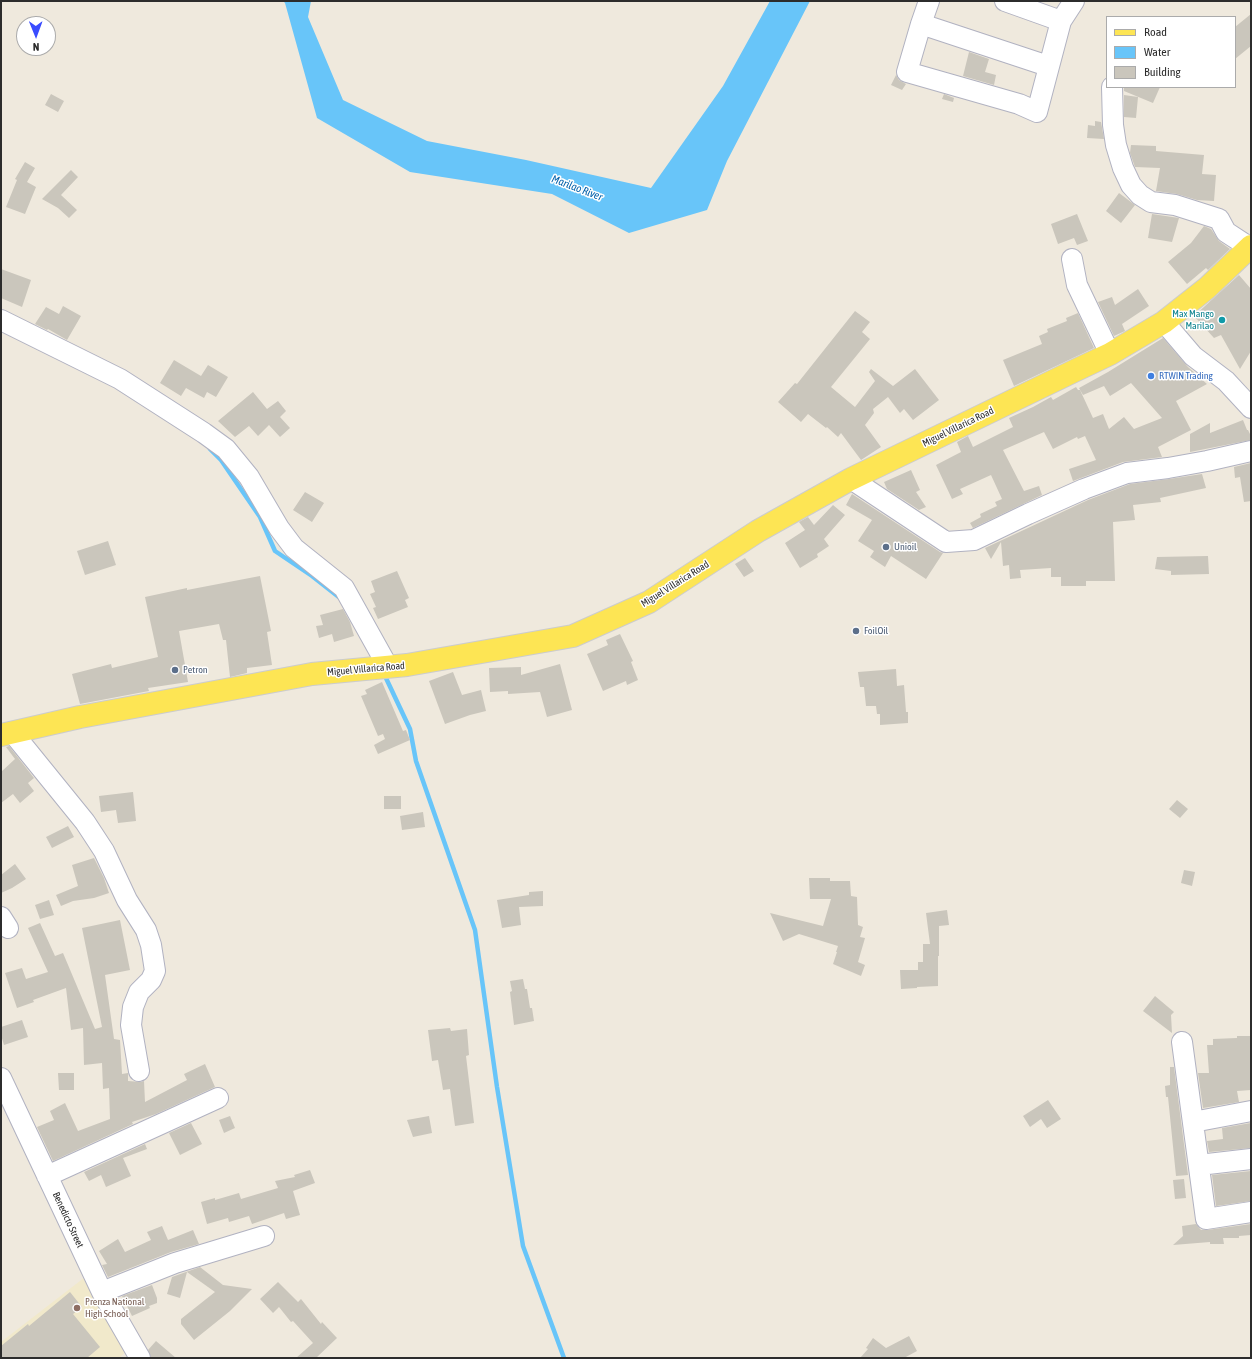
<!DOCTYPE html>
<html>
<head>
<meta charset="utf-8">
<style>
  body { margin:0 }
  #map { position:relative; width:1252px; height:1359px; overflow:hidden; background:#efe9dd; font-family:"Asap Condensed",sans-serif }
  canvas { display:block }
  .frame { position:absolute; inset:0; border:2px solid #2c2c2c; pointer-events:none }
  .legend { position:absolute; left:1106px; top:16px; width:130px; height:72px; box-sizing:border-box; background:#fff; border:1px solid #ababab; margin:0; padding:5px 7px; list-style:none; font-size:12px; color:#2c2c2c }
  .legend li { display:flex; align-items:center; gap:8px; height:20px }
  .legend b { width:20px; border:1px solid #ababab }
  .north { position:absolute; left:16px; top:16px; width:40px; height:40px; box-sizing:border-box; background:#fff; border:1px solid #ababab; border-radius:50%; rotate:179deg; font-size:11px; font-weight:700; line-height:16px; text-align:center; color:#2c2c2c }
  .north::after { content:''; display:block; margin:auto; width:14px; height:18px; background:#3a4cff; clip-path:polygon(50% 0,100% 100%,50% 72%,0 100%) }
</style>
</head>
<body>
<div id="map">
<canvas width="1252" height="1359"></canvas>
<div class="frame"></div>
<ul class="legend">
<li><b style="height:5px;background:#fde554"></b>Road</li>
<li><b style="height:11px;background:#68c5f9"></b>Water</li>
<li><b style="height:11px;background:#cac6bc"></b>Building</li>
</ul>
<div class="north">N</div>
</div>
<script>
const context = document.querySelector('canvas').getContext('2d');
context.lineJoin = 'round';
function paint(path, color) {
  context.fillStyle = color;
  context.fill(path, 'evenodd');
}
function toPath(rows) {
  const path = new Path2D();
  for (const r of rows) {
    path.moveTo(r[0], r[1]);
    for (let i = 2; i < r.length; i += 2) path.lineTo(r[i], r[i + 1]);
  }
  return path;
}
function stroke(path, color, width, dash) {
  context.strokeStyle = color;
  context.lineWidth = width;
  context.lineCap = dash ? 'butt' : 'round';
  context.setLineDash(dash || []);
  context.stroke(path);
}
function write(font, color, halo, rows, align = 'center') {
  context.font = font + ' "Asap Condensed",sans-serif';
  context.lineWidth = 3;
  context.setLineDash([]);
  context.textBaseline = 'middle';
  context.strokeStyle = halo;
  context.fillStyle = color;
  for (const [text, x, y, turn = 0] of rows) {
    context.save();
    context.translate(x, y);
    context.rotate((+turn || 0) * Math.PI / 180);
    context.textAlign = isNaN(turn) ? turn : align;
    if (halo) context.strokeText(text, 0, 0);
    context.fillText(text, 0, 0);
    context.restore();
  }
}
const education = toPath([
  [89,1274,130,1348,119,1358,1,1358,1,1342]
]);
const water = toPath([
  [283,1,311,1,308,17,343,100,427,141,526,160,651,188,723,86,770,1,810,1,727,161,707,210,629,233,552,194,410,172,317,118,285,3]
]);
const stream = toPath([
  [210,449,221,460,260,517,275,551,312,576,340,598],
  [385,676,410,729,416,761,475,930,497,1087,523,1246,564,1358]
]);
const building = toPath([
  [1251,14,1251,46,1235,59,1235,27],
  [969,52,989,59,985,72,996,75,994,85,963,76],
  [896,75,899,80,906,84,902,90,891,85],
  [1124,87,1160,87,1153,103,1124,91],
  [51,94,64,101,58,112,45,105],
  [944,94,954,98,953,102,942,99],
  [1124,95,1138,97,1136,118,1124,117],
  [1095,121,1101,122,1104,139,1087,138,1088,125,1095,126],
  [1131,145,1156,146,1156,151,1204,155,1202,174,1216,175,1214,201,1197,200,1177,194,1156,191,1160,168,1135,167,1130,153],
  [25,162,35,168,27,182,36,187,25,214,6,207,17,180,15,179],
  [71,170,78,177,61,195,77,210,69,218,58,208,42,199],
  [1119,193,1135,205,1121,223,1106,211],
  [1077,214,1088,241,1077,245,1074,238,1058,244,1051,224],
  [1152,214,1179,218,1172,242,1148,238],
  [1204,226,1211,229,1219,241,1230,249,1208,270,1206,268,1187,284,1168,262,1191,243],
  [1,269,31,280,22,307,1,298],
  [1239,275,1251,289,1251,351,1240,369,1221,335,1214,338,1194,316],
  [1138,289,1149,306,1122,324,1125,331,1114,336,1098,302,1112,297,1115,305],
  [63,306,81,316,67,340,48,329,47,330,35,324,46,307,59,314],
  [855,311,870,322,862,332,870,339,831,387,855,407,875,381,869,372,871,369,893,386,915,369,939,400,913,420,904,409,900,413,888,397,873,409,874,413,865,425,881,447,861,460,841,433,838,437,827,427,826,428,808,414,801,422,778,402,795,383,797,384],
  [1078,313,1094,348,1014,386,1003,360,1042,344,1039,336,1048,332,1047,329,1067,321,1066,318],
  [1163,338,1188,367,1207,384,1176,401,1191,430,1158,447,1162,457,1123,462,1073,481,1069,469,1096,460,1085,436,1078,439,1077,437,1053,449,1044,432,1003,450,1024,491,1039,486,1042,495,973,528,970,523,981,517,980,514,997,506,995,502,1002,499,991,475,960,489,963,494,952,499,936,465,961,452,957,442,968,436,973,447,1013,427,1009,418,1033,407,1051,397,1053,400,1076,387,1078,390,1080,390,1093,418,1103,414,1109,429,1124,417,1134,429,1162,418,1131,383,1110,396,1104,386,1083,395,1079,388,1108,372],
  [174,360,201,376,208,365,228,377,216,397,207,392,204,398,186,388,181,396,160,383],
  [253,392,267,409,278,401,286,411,280,417,290,428,280,437,269,425,258,436,249,426,235,437,218,421],
  [1243,420,1247,430,1248,430,1251,436,1251,440,1190,452,1190,434,1210,423,1210,433],
  [1251,463,1251,501,1244,502,1240,477,1235,478,1234,467],
  [911,470,920,490,916,492,926,507,919,510,887,489,884,482],
  [1202,474,1206,488,1160,498,1161,502,1133,505,1135,520,1113,522,1115,581,1086,581,1086,586,1061,586,1061,577,1051,577,1051,568,1020,570,1021,578,1010,579,1009,565,1003,566,1001,542,991,559,985,548,1088,500,1130,484,1169,479],
  [305,492,324,503,312,522,293,510],
  [852,494,940,552,943,553,926,579,891,556,885,567,870,557,874,551,858,541,872,520,846,505],
  [833,505,845,515,824,539,829,546,817,554,818,557,800,568,785,543,805,530,799,522,808,517,814,525],
  [108,541,116,565,85,575,77,551],
  [1208,556,1209,574,1171,575,1171,571,1155,569,1157,557],
  [745,558,754,571,744,577,735,564],
  [397,571,409,598,405,600,408,607,378,619,373,608,376,607,370,594,375,592,371,581],
  [260,576,271,631,267,632,272,665,247,668,247,673,230,677,226,640,223,640,219,624,179,631,188,682,148,688,149,691,80,704,72,674,111,664,112,668,158,657,145,597,187,588,187,590],
  [343,609,350,622,354,636,334,642,332,634,319,638,316,626,323,625,320,615],
  [620,634,633,661,631,662,638,680,627,685,626,681,603,691,587,654,608,645,606,640],
  [560,664,572,710,547,717,540,692,508,694,508,691,490,692,489,668,521,667,521,675],
  [896,669,897,686,904,685,906,712,908,712,908,723,880,725,880,714,877,714,876,706,866,706,864,687,860,687,858,672],
  [453,672,462,695,481,690,486,711,470,715,445,724,429,681],
  [382,682,403,731,406,730,410,740,378,754,374,745,385,739,383,734,378,736,361,696,367,694,365,690],
  [9,746,34,778,28,783,34,791,20,803,13,794,1,803,1,772,15,759,6,747],
  [133,792,136,821,118,823,116,810,101,812,99,796],
  [384,796,401,796,401,809,384,809],
  [1177,800,1188,809,1180,818,1169,809],
  [423,812,425,827,402,830,400,816],
  [68,826,74,837,52,848,46,837],
  [94,858,104,878,109,893,94,898,73,901,61,906,56,895,78,886,72,865],
  [15,864,26,879,12,888,1,893,1,875],
  [1184,870,1195,872,1192,886,1181,883],
  [809,878,830,878,830,881,850,881,851,896,857,897,858,925,863,927,860,937,865,938,858,962,865,965,861,976,833,964,837,952,836,952,838,946,799,934,783,941,770,913,823,926,831,899,810,899],
  [543,891,543,906,519,907,521,925,502,928,497,900,529,895,529,892],
  [49,900,54,915,40,919,35,905],
  [947,910,949,925,939,926,939,956,938,956,938,986,917,987,917,988,901,989,900,970,918,970,918,962,923,962,923,944,930,944,926,913],
  [120,920,130,970,105,975,114,1039,120,1040,122,1074,128,1073,128,1081,141,1082,144,1081,145,1102,187,1080,184,1074,205,1064,215,1087,156,1114,132,1122,133,1124,53,1161,37,1127,54,1120,50,1111,65,1103,78,1131,110,1119,109,1088,103,1089,102,1063,84,1065,83,1028,71,1030,66,988,33,1000,34,1002,17,1008,5,973,22,968,26,979,48,972,28,928,40,923,55,956,63,953,95,1029,102,1027,82,928],
  [523,979,525,989,527,989,530,1008,532,1008,534,1021,514,1025,510,992,512,991,510,981],
  [1155,996,1174,1012,1171,1015,1172,1033,1143,1011],
  [22,1020,28,1037,4,1045,1,1035,1,1027],
  [450,1028,451,1031,467,1029,469,1055,466,1056,474,1123,455,1126,450,1089,443,1090,438,1060,432,1061,428,1030],
  [1237,1036,1251,1036,1251,1090,1237,1091,1239,1102,1203,1108,1198,1073,1209,1073,1207,1045,1213,1045,1213,1039,1237,1038],
  [1170,1067,1174,1067,1188,1175,1176,1176,1168,1097,1166,1097,1165,1086,1170,1085],
  [58,1073,74,1073,74,1090,59,1090],
  [1048,1100,1061,1119,1047,1128,1041,1119,1030,1127,1023,1116],
  [230,1116,235,1128,224,1133,219,1120],
  [429,1116,432,1133,413,1137,407,1120],
  [191,1123,202,1144,180,1155,169,1133],
  [1251,1123,1251,1148,1209,1152,1207,1141,1223,1139,1222,1128],
  [145,1144,147,1149,123,1158,131,1176,106,1187,101,1175,89,1181,84,1172],
  [310,1170,315,1183,293,1191,300,1215,286,1219,284,1213,252,1224,249,1216,229,1222,228,1218,207,1224,201,1202,215,1198,215,1200,239,1193,241,1199,278,1188,275,1181,295,1177,294,1175],
  [1251,1171,1251,1201,1216,1206,1212,1175],
  [1184,1179,1186,1198,1175,1199,1173,1180],
  [1196,1224,1201,1230,1207,1230,1251,1224,1251,1235,1239,1236,1239,1238,1223,1238,1224,1244,1210,1244,1210,1242,1173,1245,1183,1236,1182,1226],
  [162,1226,168,1240,193,1230,199,1244,171,1252,108,1277,102,1265,107,1264,99,1251,118,1239,125,1252,151,1240,147,1232],
  [200,1267,223,1285,252,1289,230,1311,194,1340,181,1324,181,1319,215,1292,187,1272,180,1298,167,1294,172,1277],
  [278,1282,298,1302,301,1299,321,1324,322,1322,337,1338,316,1358,296,1358,313,1343,293,1321,291,1322,279,1307,273,1313,260,1299],
  [152,1285,157,1298,157,1303,149,1306,150,1308,132,1316,122,1296],
  [70,1292,82,1307,73,1314,100,1347,87,1358,1,1358,1,1346,28,1324,29,1326],
  [909,1336,917,1351,904,1358,860,1358,868,1349,866,1348,873,1338,886,1348],
  [156,1341,176,1358,151,1357,148,1350]
]);
const minor = toPath([
  [929,1,921,24,907,72,1019,104,1037,112,1061,21,1074,1],
  [1005,1,1061,21],
  [921,24,1048,66],
  [1112,87,1113,125,1116,145,1123,168,1131,185,1140,195,1151,202,1175,205,1219,219,1226,232,1249,247],
  [1072,259,1077,285,1110,354],
  [1,320,120,379,204,433,226,449,249,477,279,528,294,548,344,588,388,667],
  [1164,322,1193,356,1226,381,1251,408],
  [851,479,946,542,974,540,1028,514,1084,489,1127,473,1168,468,1207,461,1251,451],
  [12,732,85,822,104,851,127,900,146,930,151,945,155,971,151,980,139,992,133,1007,131,1025,139,1071],
  [1,917,8,928],
  [1182,1042,1206,1219,1251,1212],
  [1,1078,102,1292,140,1358],
  [1193,1122,1251,1111],
  [1199,1165,1251,1159],
  [47,1176,218,1098],
  [102,1292,175,1263,264,1236]
]);
const major = toPath([
  [1,735,80,717,312,674,407,665,573,636,649,602,758,531,851,479,1074,371,1110,354,1164,322,1207,288,1251,246]
]);
const markers = [
  [1222,320,4,"#0f9aa8"],
  [1151,376,4,"#3f7fe0"],
  [886,547,4,"#5c6f8a"],
  [856,631,4,"#5c6f8a"],
  [175,670,4,"#5c6f8a"],
  [77,1308,4,"#8d6e63"]
];
const cultureNames = [
  ["Max Mango",1214,314],
  ["Marilao",1214,326]
];
const shopNames = [
  ["RTWIN Trading",1159,376]
];
const streetNames = [
  ["Miguel Villarica Road",958,427,-26],
  ["Miguel Villarica Road",675,584,-32],
  ["Miguel Villarica Road",366,669,-5],
  ["Benedicto Street",68,1220,65]
];
const serviceNames = [
  ["Unioil",894,547],
  ["FoilOil",864,631],
  ["Petron",183,670]
];
const educationNames = [
  ["Prenza National",85,1302],
  ["High School",85,1314]
];
const waterNames = [
  ["Marilao River",577,188,21]
];
paint(education, '#f1e9cb');
paint(water, '#68c5f9');
stroke(stream, '#68c5f9', 4.5);
paint(building, '#cac6bc');
stroke(minor, '#b1b2c1', 22);
stroke(major, '#ccc', 24);
stroke(minor, '#fff', 20);
stroke(major, '#fde554', 22);
for (const [x, y, r, color] of markers) {
  const dot = new Path2D();
  dot.arc(x, y, r, 0, 2 * Math.PI);
  context.fillStyle = color;
  context.fill(dot);
  stroke(dot, '#fff', 1.5);
}
write('10px', '#0d838f', '#fff', cultureNames, 'right');
write('10px', '#366cbe', '#fff', shopNames, 'left');
write('10px', '#2c2c2c', '#fff', streetNames);
write('10px', '#4e5e75', '#fff', serviceNames, 'left');
write('10px', '#785e54', '#fff', educationNames, 'left');
write('italic 11px', '#0260aa', '#fff', waterNames);
</script>
</body>
</html>
